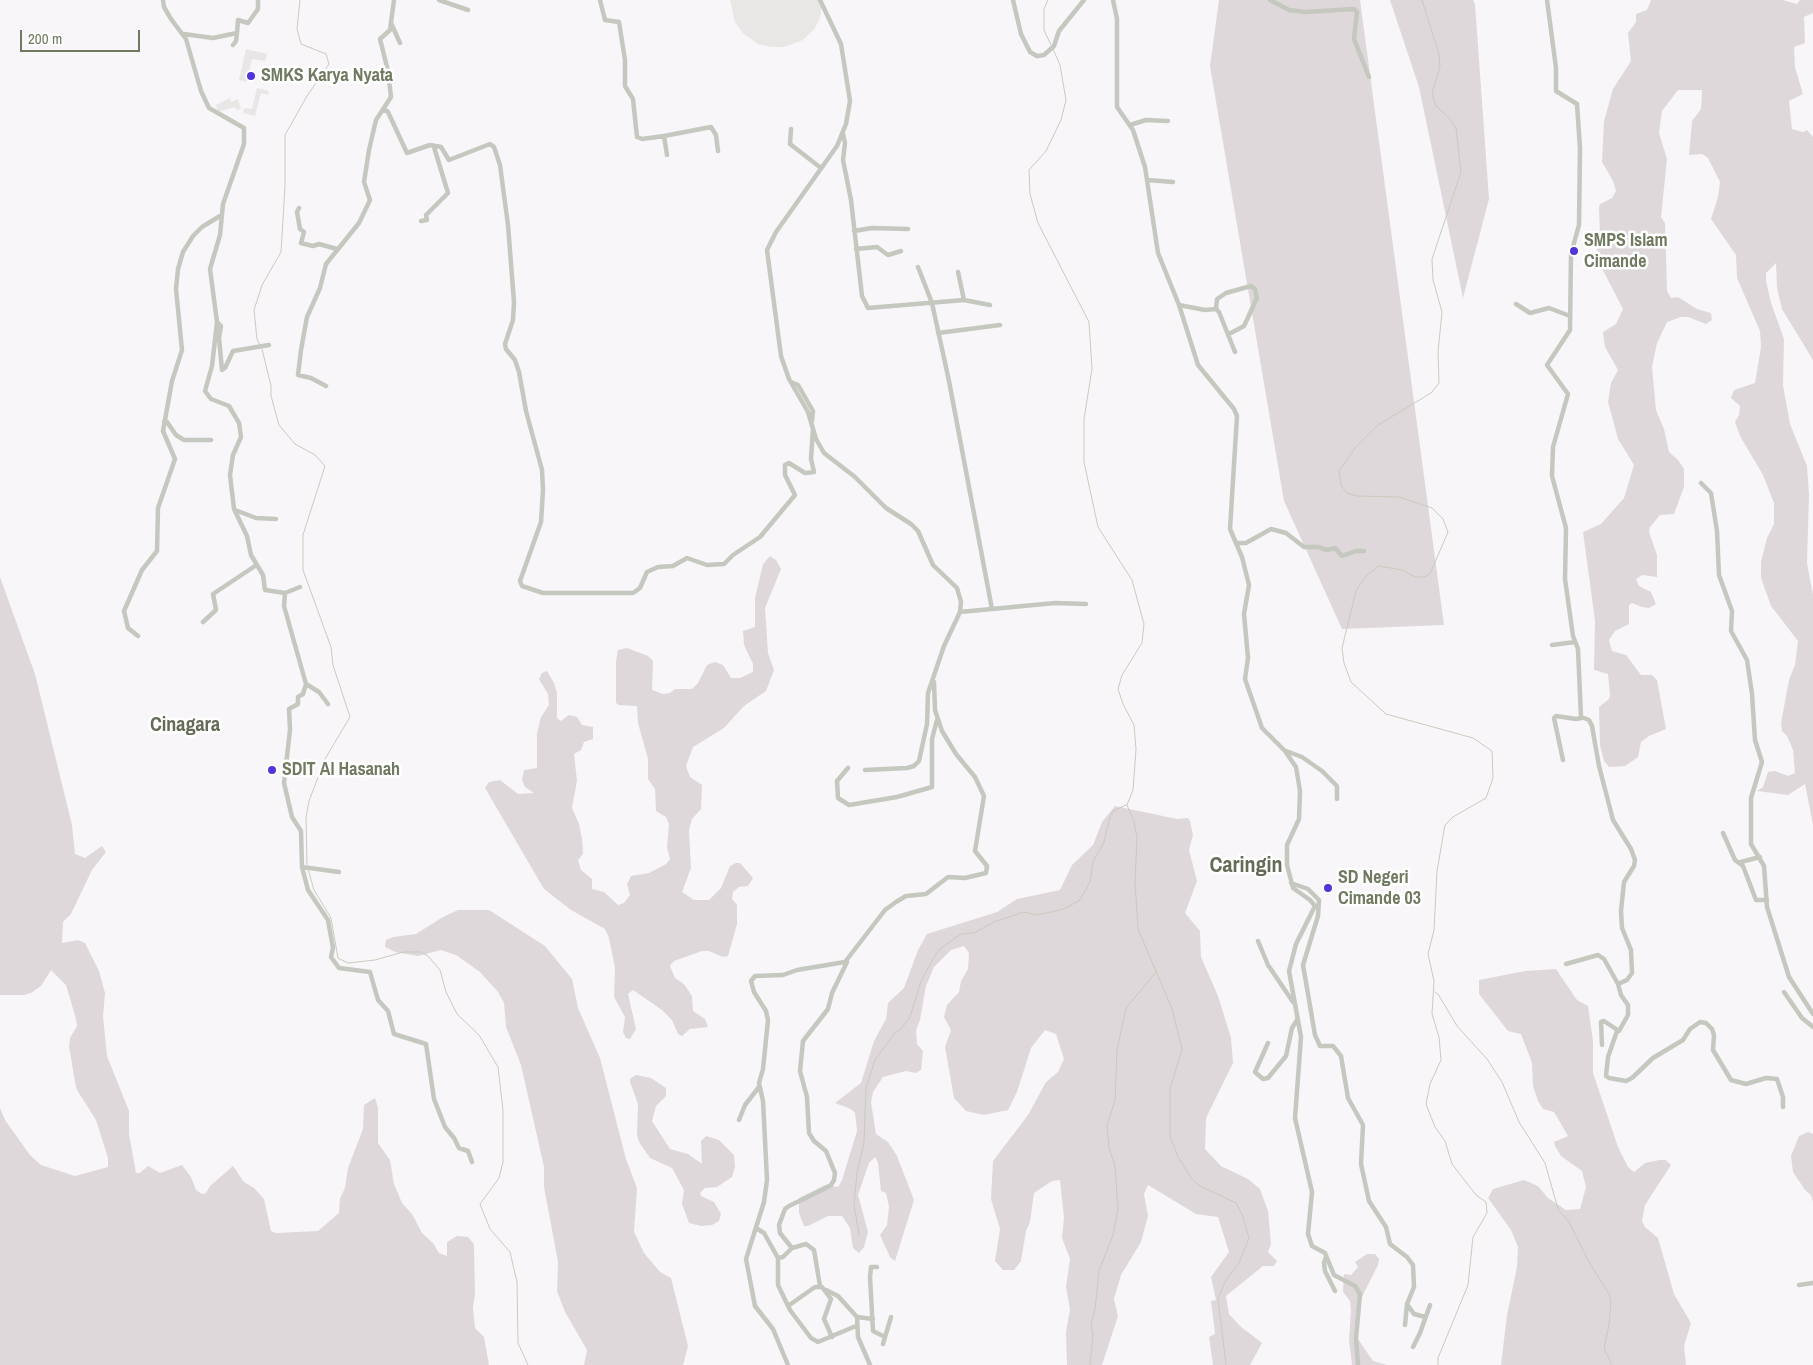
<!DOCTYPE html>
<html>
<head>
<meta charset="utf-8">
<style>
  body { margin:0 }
  #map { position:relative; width:1813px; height:1365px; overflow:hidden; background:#f8f6f9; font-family:"Archivo Narrow",sans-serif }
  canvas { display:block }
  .scale { position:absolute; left:20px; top:30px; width:120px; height:22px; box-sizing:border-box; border:2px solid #707a60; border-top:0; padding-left:6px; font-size:15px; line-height:18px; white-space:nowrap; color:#707a60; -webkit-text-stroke:4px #fff; paint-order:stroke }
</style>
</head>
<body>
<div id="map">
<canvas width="1813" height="1365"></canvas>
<div class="scale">200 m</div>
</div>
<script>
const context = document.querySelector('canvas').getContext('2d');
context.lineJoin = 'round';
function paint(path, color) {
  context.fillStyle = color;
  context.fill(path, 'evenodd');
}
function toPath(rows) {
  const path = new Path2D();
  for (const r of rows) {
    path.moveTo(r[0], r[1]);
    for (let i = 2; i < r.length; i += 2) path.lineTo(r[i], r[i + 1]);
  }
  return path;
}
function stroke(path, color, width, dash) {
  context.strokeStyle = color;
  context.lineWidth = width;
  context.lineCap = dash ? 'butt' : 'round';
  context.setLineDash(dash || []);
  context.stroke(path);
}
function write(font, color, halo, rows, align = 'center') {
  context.font = font + ' "Archivo Narrow",sans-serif';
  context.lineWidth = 5;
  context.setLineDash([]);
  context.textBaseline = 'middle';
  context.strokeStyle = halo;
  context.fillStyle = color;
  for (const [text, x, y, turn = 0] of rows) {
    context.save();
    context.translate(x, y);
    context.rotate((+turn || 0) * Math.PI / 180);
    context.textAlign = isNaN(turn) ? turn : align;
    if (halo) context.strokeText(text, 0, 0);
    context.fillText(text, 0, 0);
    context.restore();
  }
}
const built = toPath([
  [730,0,823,0,820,18,815,28,803,40,784,47,771,47,758,44,743,33,735,22],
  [246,49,267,54,265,61,252,59,247,82,239,80],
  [257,88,269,91,268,95,261,93,255,116,243,113,244,108,252,109],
  [230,98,231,102,238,99,241,109,236,110,235,107,218,112,216,105]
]);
const green = toPath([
  [1219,0,1360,0,1444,625,1342,629,1284,501,1210,66],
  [1390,0,1473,0,1475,4,1489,199,1463,298,1419,87],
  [1651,0,1783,0,1797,4,1800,0,1813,0,1813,13,1804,17,1805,43,1794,47,1795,67,1803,94,1789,101,1792,129,1803,132,1807,130,1813,137,1813,360,1782,309,1777,288,1776,263,1766,273,1766,281,1771,303,1784,339,1783,385,1790,424,1807,466,1809,495,1807,563,1813,595,1813,825,1805,784,1788,795,1757,791,1763,787,1768,772,1775,771,1788,776,1795,773,1793,750,1787,736,1782,731,1781,723,1789,680,1795,665,1798,641,1771,606,1761,578,1761,562,1767,538,1774,524,1774,503,1763,475,1740,436,1735,422,1739,415,1740,406,1731,398,1734,390,1755,383,1761,347,1760,331,1737,278,1736,255,1711,219,1718,197,1720,182,1708,158,1702,154,1689,155,1692,121,1701,109,1702,90,1678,90,1662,111,1659,133,1667,159,1661,217,1665,223,1667,291,1671,298,1678,297,1697,309,1711,313,1712,320,1706,324,1688,317,1681,317,1667,322,1657,343,1652,367,1656,410,1664,429,1669,452,1678,460,1684,469,1684,487,1674,514,1660,515,1650,527,1649,532,1657,555,1657,577,1642,575,1636,579,1639,586,1651,592,1656,604,1649,608,1642,607,1632,603,1629,605,1629,624,1615,631,1609,640,1612,651,1626,655,1641,675,1652,675,1657,680,1666,729,1649,736,1641,742,1638,757,1625,766,1609,767,1604,761,1600,745,1599,707,1609,699,1610,695,1608,674,1594,670,1595,621,1583,532,1601,524,1624,498,1634,465,1618,439,1608,402,1611,383,1618,370,1605,347,1603,332,1616,324,1623,309,1596,257,1600,234,1599,208,1600,204,1612,198,1616,191,1613,181,1602,162,1604,121,1613,89,1631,61,1628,33,1636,22,1636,14,1647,10],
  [770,556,776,560,781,569,765,608,768,653,774,670,766,691,744,706,724,728,693,747,686,766,690,777,702,785,701,809,692,819,689,830,691,868,682,892,694,900,709,900,721,888,730,866,736,863,740,863,753,878,748,886,739,887,733,892,732,899,737,905,737,924,728,956,723,957,709,951,702,951,674,961,670,966,675,978,684,984,692,996,693,1011,705,1019,708,1027,690,1029,682,1036,678,1034,672,1020,662,1010,633,990,628,994,636,1029,630,1039,626,1038,623,1032,625,1017,614,997,615,968,609,938,605,929,571,910,544,889,485,788,489,782,500,780,518,794,534,793,525,787,522,780,524,770,537,768,537,733,541,717,549,705,548,694,539,679,542,673,547,671,554,683,557,693,557,718,561,721,569,715,577,717,582,725,593,727,593,739,584,742,581,750,574,754,577,781,572,808,579,824,582,839,583,854,578,860,581,870,592,879,592,889,604,892,618,905,624,903,630,895,627,884,631,876,649,873,666,864,670,859,667,847,669,824,666,817,656,811,655,789,648,779,648,759,638,723,637,706,619,705,616,703,616,661,618,650,627,648,648,656,653,661,652,690,663,694,670,693,675,689,692,689,698,683,707,665,715,662,723,665,731,678,740,678,753,672,753,664,744,645,743,631,755,627,755,598,763,564],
  [0,577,35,674,72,825,75,854,85,858,102,846,106,852,92,870,71,914,63,922,62,943,78,940,85,943,99,971,105,993,103,1016,107,1056,129,1111,129,1134,136,1173,140,1173,148,1166,160,1173,182,1165,191,1177,196,1190,202,1194,206,1193,210,1186,233,1166,244,1182,254,1188,264,1199,271,1231,276,1233,318,1231,339,1213,340,1198,345,1188,348,1168,363,1129,364,1105,375,1098,378,1108,378,1143,390,1160,394,1184,402,1203,412,1214,422,1233,433,1243,439,1253,447,1256,447,1242,457,1236,468,1237,474,1244,475,1295,473,1307,475,1328,484,1337,489,1365,0,1365,0,1108,5,1120,30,1155,41,1165,75,1176,108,1167,108,1158,96,1120,77,1090,75,1082,69,1046,70,1038,77,1026,76,1019,66,985,51,970,41,986,31,993,24,995,0,995],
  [1115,806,1177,819,1188,818,1190,821,1193,835,1189,850,1197,881,1185,913,1200,931,1201,957,1218,996,1231,1038,1233,1063,1206,1118,1205,1149,1221,1166,1248,1179,1260,1189,1268,1211,1271,1244,1268,1252,1277,1261,1274,1266,1263,1266,1226,1296,1229,1314,1240,1326,1262,1343,1250,1365,1213,1365,1209,1337,1215,1334,1211,1301,1216,1300,1211,1277,1229,1252,1218,1217,1196,1214,1148,1185,1144,1194,1148,1216,1141,1242,1121,1275,1114,1299,1118,1316,1102,1365,1067,1365,1066,1332,1070,1309,1066,1287,1070,1259,1062,1238,1064,1218,1060,1180,1052,1181,1034,1193,1030,1222,1026,1231,1021,1261,1014,1270,1003,1270,995,1261,1000,1229,991,1199,993,1161,1028,1115,1046,1082,1058,1072,1064,1059,1056,1034,1045,1030,1031,1048,1017,1092,1008,1110,984,1115,966,1111,954,1098,945,1047,951,1030,944,1017,947,1005,959,992,961,981,968,969,969,953,964,946,951,950,934,967,926,986,920,1020,916,1030,917,1044,923,1051,921,1070,916,1073,906,1071,883,1077,873,1092,871,1102,876,1134,888,1142,897,1156,914,1200,895,1261,890,1257,880,1235,887,1225,889,1207,886,1193,881,1191,878,1163,875,1157,869,1163,858,1195,868,1232,864,1247,859,1253,853,1248,850,1228,842,1216,828,1216,808,1226,804,1226,799,1213,799,1198,825,1185,838,1187,842,1180,857,1131,855,1113,851,1109,835,1103,861,1083,874,1041,886,1019,888,1003,904,988,918,950,927,934,997,912,1017,899,1060,890,1072,865,1093,845,1102,822],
  [458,910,489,910,545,946,572,979,578,1008,600,1058,626,1159,637,1188,634,1232,644,1253,660,1272,671,1278,688,1346,683,1365,584,1365,587,1350,565,1312,557,1291,558,1262,544,1187,544,1167,521,1065,506,1027,504,1003,498,992,480,972,456,955,441,950,418,956,395,952,385,947,386,940,393,937,416,934,443,917],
  [1556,969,1577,1000,1588,1006,1593,1041,1593,1073,1618,1147,1628,1167,1634,1172,1645,1163,1659,1160,1666,1160,1671,1165,1645,1205,1642,1221,1645,1227,1658,1238,1674,1294,1691,1323,1684,1346,1686,1365,1501,1365,1507,1315,1517,1267,1518,1247,1511,1230,1488,1198,1493,1189,1524,1180,1538,1186,1548,1198,1566,1210,1580,1209,1586,1187,1582,1171,1561,1156,1555,1146,1554,1142,1568,1136,1554,1112,1543,1109,1538,1101,1533,1086,1532,1063,1521,1034,1508,1031,1479,994,1479,980,1525,971],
  [636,1075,651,1078,666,1088,666,1096,656,1106,652,1121,670,1149,688,1154,702,1164,701,1141,706,1136,719,1140,734,1155,735,1167,732,1177,717,1187,705,1188,700,1193,701,1196,714,1202,721,1214,719,1221,712,1225,701,1226,689,1223,682,1204,684,1190,672,1168,650,1158,639,1142,637,1135,638,1104,630,1082,630,1079],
  [1808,1132,1813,1134,1813,1202,1811,1195,1805,1190,1793,1172,1791,1156,1799,1136],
  [1367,1254,1375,1254,1379,1259,1378,1265,1358,1305,1356,1336,1373,1361,1387,1365,1352,1365,1349,1340,1351,1311,1350,1301,1343,1292,1344,1274,1351,1275,1358,1267,1355,1262]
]);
const stream = toPath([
  [1048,0,1044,9,1044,30,1051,45],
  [1422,0,1439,54,1440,67,1432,93,1436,106,1450,119,1456,128,1461,172,1432,259,1433,280,1442,312,1438,352,1439,383,1431,393,1378,425,1355,448,1339,471,1341,485,1347,493,1357,496,1399,497,1432,508,1443,519,1448,532,1430,574,1424,577,1415,577,1403,570,1379,566,1365,577,1356,591,1342,648,1344,663,1351,682,1386,714,1473,738,1492,751,1493,778,1486,798,1453,817,1445,825,1437,871,1434,930,1428,954,1434,981,1432,1014,1439,1037,1441,1060,1430,1084,1426,1104,1435,1127,1445,1141,1452,1164,1476,1195,1486,1202,1487,1213,1473,1237,1468,1285,1438,1358,1438,1365],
  [1053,49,1060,65,1066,100,1061,120,1046,151,1029,170,1030,194,1038,223,1089,322,1092,369,1084,419,1084,462,1098,527,1132,580,1144,624,1142,643,1122,675,1118,689,1123,704,1134,725,1136,749,1133,790,1127,805,1134,821,1137,838,1135,882,1138,929,1172,1009,1182,1049,1170,1089,1170,1136,1178,1157,1191,1178,1200,1186,1236,1203,1242,1214,1249,1238,1239,1263,1226,1280,1218,1298,1226,1365],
  [260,345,257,339,254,310,262,285,281,252,285,186,285,135,307,96,329,64,326,54,301,44,297,29,300,0],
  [262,349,271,386,271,396,279,425,295,444,315,455,325,466,303,535,303,570,331,647,333,665,350,717,325,759,309,801,306,817,307,865],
  [308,869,314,890,331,918,338,958,348,963,375,960,403,952,421,952,428,956,440,970,446,992,457,1014,479,1035,498,1067,503,1110,503,1162,499,1178,480,1204,490,1229,510,1252,517,1282,518,1343,528,1365],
  [1435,992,1438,994,1457,1026,1487,1059,1502,1082,1519,1122,1545,1163,1558,1209,1569,1222,1589,1262,1609,1294,1611,1301,1609,1325,1604,1348,1612,1365],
  [859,1234,854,1205,857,1173,864,1142,866,1088,875,1060,894,1034,901,1029,910,1017,921,981,936,954,941,948,961,934,974,933,994,922,1023,912,1037,915,1064,909,1080,900,1090,882,1093,862,1104,842,1110,817,1113,811,1126,805],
  [1090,1365,1093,1335,1091,1324,1095,1309,1099,1271,1113,1235,1118,1209,1115,1166,1109,1148,1107,1125,1115,1101,1117,1050,1126,1008,1157,971]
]);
const street = toPath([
  [163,0,164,7,171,19,186,39,201,91,209,108,244,128,244,144,223,204,220,235,210,269,217,322,212,366,205,391,211,399,229,406,239,423,241,437,233,455,230,475,234,509,247,536,251,555,263,575,265,590,285,593,284,606,306,684,303,694,298,697,298,704,289,709,290,730,284,783,292,817,301,831,302,867,308,890,328,920,333,948,331,957,339,968,370,972,378,1000,388,1011,394,1034,426,1044,434,1099,445,1127,454,1138,459,1148,468,1151,472,1162],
  [439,0,468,10],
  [600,0,605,20,619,22,625,60,625,86,633,99,637,137,642,139,664,136,667,155],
  [820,0,841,44,850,101,846,124,837,146,776,232,767,250,781,356,789,379,808,412,816,439,824,453,855,477,886,508,911,524,918,531,933,565,957,588,961,602,960,612,944,646,928,693,927,724,919,761,914,766,907,768,865,770],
  [1013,0,1021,34,1030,52,1037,56,1044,55,1054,46,1059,31,1084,0],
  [1113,0,1117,19,1117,107,1133,130,1145,167,1158,253,1179,305,1198,365,1234,409,1237,416,1230,529,1242,557,1249,585,1244,614,1248,658,1245,679,1262,728,1285,751,1296,767,1300,791,1299,819,1287,845,1287,865,1293,888,1310,900,1315,906,1296,944,1289,971,1301,1037,1295,1118,1312,1192,1308,1234,1312,1246,1325,1253,1334,1275,1355,1286,1360,1294,1356,1338,1358,1365],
  [1270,0,1289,10,1306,12,1354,9,1357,12,1354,39,1369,77],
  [1547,0,1556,68,1556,91,1577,104,1580,148,1579,225,1571,254,1570,330,1547,365,1568,394,1553,447,1552,476,1566,528,1565,579,1573,636,1578,649,1581,717,1589,720,1592,726,1599,766,1613,820,1631,849,1635,860,1634,866,1624,882,1621,911,1622,928,1631,950,1632,973,1627,980,1618,984,1621,995,1628,1005,1628,1015,1619,1031,1604,1021,1601,1022,1602,1045],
  [391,23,400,43],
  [184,34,213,38,237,33,238,20,248,23,258,9,258,0],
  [233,45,236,41,237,33],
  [383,109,388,112,407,153,430,145,441,147,449,160,490,144,494,147,500,165,508,225,514,302,513,320,505,344,506,349,515,360,519,372,526,411,542,470,543,490,541,522,520,581,522,586,543,593,633,593,640,588,647,572,658,567,673,566,687,558,707,565,724,564,733,555,760,537,795,495,785,475,785,465,789,463,805,473,814,472,811,459,813,428],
  [1130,125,1146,120,1168,121],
  [791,129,790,144,821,168],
  [843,134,845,143,843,160,851,200,862,296,868,308,964,300,990,305],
  [664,136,711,127,716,135,718,151],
  [1148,180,1173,182],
  [299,208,297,212,300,229,304,232,301,243,313,246,319,244,337,249],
  [421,221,427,220,426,215,448,193,434,147],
  [854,231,872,228,908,229],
  [856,249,877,247,888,255,901,251],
  [918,267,932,303,949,381,992,609],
  [958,272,964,300],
  [1516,304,1530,313,1549,308,1570,316],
  [1179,305,1205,310,1216,309,1219,312,1235,352],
  [1216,309,1217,299,1226,293,1251,286,1255,289,1257,298,1244,326,1229,334],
  [217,322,221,326,219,338,222,370,225,368,233,351,269,345],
  [938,333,1000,325],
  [791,382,798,385,813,411,812,421],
  [326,386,311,378,298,375,301,350,307,317,320,288,326,264,359,223,370,200,364,182,369,150,376,120,391,97,388,71,380,39,390,30,394,0],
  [164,422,167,422,176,435,184,440,211,440],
  [1701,483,1711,493,1717,531,1719,575,1732,611,1731,631,1747,660,1752,694,1755,740,1762,762,1751,798,1751,844,1764,866,1767,907,1789,977,1813,1014],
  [235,510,256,518,276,519],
  [1236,543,1246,543,1271,529,1286,533,1304,547,1318,547,1327,550,1335,548,1342,556,1356,551,1364,551],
  [285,593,300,587],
  [960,612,1055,603,1086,604],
  [203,622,216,610,213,594,255,566],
  [138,636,128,628,124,611,142,570,157,551,158,508,175,459,163,431,172,381,182,350,176,289,178,269,183,252,193,236,202,227,220,216],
  [1552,645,1575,642],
  [306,684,319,692,328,704],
  [1286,751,1302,757,1322,771,1337,786,1337,799],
  [1563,760,1554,718,1556,716,1576,719,1581,718],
  [848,768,837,781,838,798,849,805,897,797,932,787,932,739,937,720],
  [1723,833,1735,860,1743,866,1756,900,1767,900],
  [1741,862,1760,857],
  [302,867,339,872],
  [1291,883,1308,889,1319,900,1318,916,1303,965,1315,1035,1320,1046,1333,1046,1341,1056,1348,1098,1363,1125,1361,1164,1369,1201,1386,1227,1390,1244,1407,1257,1413,1265,1414,1287,1407,1304,1405,1325],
  [1258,941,1268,965,1293,1002],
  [1566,964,1598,955,1604,959,1618,984],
  [1784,992,1802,1018,1813,1027],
  [1617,1031,1608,1057,1606,1076,1609,1078,1626,1081,1632,1078,1653,1058,1683,1040,1690,1029,1700,1022,1706,1023,1712,1029,1714,1035,1713,1050,1731,1080,1746,1084,1766,1078,1777,1079,1783,1097,1783,1107],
  [1268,1043,1255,1072,1263,1079,1268,1078,1286,1056,1292,1028,1297,1020],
  [739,1120,745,1105,759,1087],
  [756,1228,764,1233,778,1258,783,1257,792,1248],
  [1326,1257,1324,1263,1325,1271,1335,1291],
  [778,1258,778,1285,790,1310,811,1338,818,1342,856,1326],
  [877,1267,871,1267,870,1277,873,1331,885,1337],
  [1799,1285,1813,1283],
  [820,1286,814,1250,806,1244,792,1248,780,1233,779,1225,785,1209,789,1206,822,1190,831,1185,834,1180,835,1173,826,1151,814,1141,809,1133,807,1097,800,1071,803,1041,828,1009,832,993,847,962],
  [826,1290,838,1296,857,1317,873,1319],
  [1407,1304,1414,1314,1425,1317],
  [788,1306,815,1287,822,1287,831,1299,824,1319,832,1337],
  [857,1317,858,1337,870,1365],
  [883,1344,891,1317],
  [1413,1347,1420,1333,1430,1305],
  [788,1365,773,1329,755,1306,746,1259,764,1202,767,1180,763,1101,759,1083,763,1069,768,1020,766,1011,754,992,751,981,755,976,783,975,797,970,845,962,885,910,896,902,906,896,926,894,948,877,965,878,986,873,987,866,975,851,984,796,975,777,956,754,942,731,935,710,934,682]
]);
const markers = [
  [251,76,5,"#4f35da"],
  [1574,251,5,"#4f35da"],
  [272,770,5,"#4f35da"],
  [1328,888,5,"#4f35da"]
];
const poiNames = [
  ["SMKS Karya Nyata",261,76],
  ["SMPS Islam",1584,241],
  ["Cimande",1584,262],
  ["SDIT Al Hasanah",282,770],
  ["SD Negeri",1338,878],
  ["Cimande 03",1338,899]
];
const quarterNames = [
  ["Cinagara",185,726]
];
const districtNames = [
  ["Caringin",1246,866]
];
paint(built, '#e8e7e6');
paint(green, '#dfd8db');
stroke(stream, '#c8cbbd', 1);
stroke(street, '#c4c8bf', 4.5);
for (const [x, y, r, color] of markers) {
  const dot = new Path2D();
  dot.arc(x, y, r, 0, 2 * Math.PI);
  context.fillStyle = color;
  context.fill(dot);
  stroke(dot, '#fff', 2);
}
write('bold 18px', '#707a60', '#fff', poiNames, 'left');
write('bold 20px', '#646b57', '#fff', quarterNames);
write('bold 22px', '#646b57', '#fff', districtNames);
</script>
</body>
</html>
